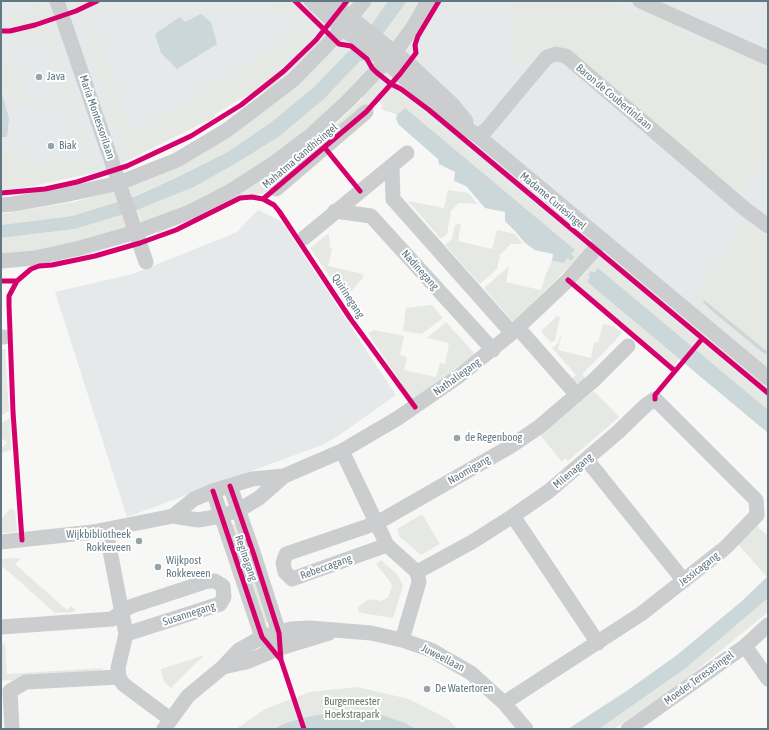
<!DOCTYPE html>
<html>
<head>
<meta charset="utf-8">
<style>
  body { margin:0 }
  #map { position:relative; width:769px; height:730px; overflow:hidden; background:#f7f7f6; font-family:"Asap Condensed",sans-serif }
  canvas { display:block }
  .frame { position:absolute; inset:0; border:2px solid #617883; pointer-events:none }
</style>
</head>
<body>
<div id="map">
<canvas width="769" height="730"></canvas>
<div class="frame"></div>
</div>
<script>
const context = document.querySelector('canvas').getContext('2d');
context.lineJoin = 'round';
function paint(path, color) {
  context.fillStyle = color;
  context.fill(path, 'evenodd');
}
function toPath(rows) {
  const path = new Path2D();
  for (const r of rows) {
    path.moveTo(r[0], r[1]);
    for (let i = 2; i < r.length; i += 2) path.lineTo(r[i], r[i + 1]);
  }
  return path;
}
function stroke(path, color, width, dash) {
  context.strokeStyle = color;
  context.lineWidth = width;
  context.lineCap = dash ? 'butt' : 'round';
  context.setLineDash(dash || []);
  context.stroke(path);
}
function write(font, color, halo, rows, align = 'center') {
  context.font = font + ' "Asap Condensed",sans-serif';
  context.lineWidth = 4;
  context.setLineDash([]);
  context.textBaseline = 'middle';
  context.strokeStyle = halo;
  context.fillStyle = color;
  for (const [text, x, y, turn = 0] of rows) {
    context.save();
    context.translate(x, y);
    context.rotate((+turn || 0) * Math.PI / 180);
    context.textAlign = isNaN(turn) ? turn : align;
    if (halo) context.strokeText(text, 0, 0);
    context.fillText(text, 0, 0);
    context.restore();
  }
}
const built = toPath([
  [1,1,768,1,768,423,449,154,338,72,244,97,189,130,111,169,25,188,1,190],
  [258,210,281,221,396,395,338,436,322,445,127,517,55,292,133,274,237,232]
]);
const green = toPath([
  [32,1,40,1,46,18,13,26,8,14,35,13],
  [268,1,288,1,302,16,296,20,298,23,291,26,290,26,293,24],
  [368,1,388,1,372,24,371,11,365,7],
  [407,1,424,1,400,33,383,35],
  [510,1,607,1,649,19,652,12,677,24,675,31,706,44,709,38,765,63,762,69,768,72,768,151,739,194,567,49,541,56,530,48,514,67],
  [88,13,129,130,139,125,143,134,158,129,155,123,199,96,215,112,214,118,128,158,80,16],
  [307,21,315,29,315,33,288,60,246,95,241,96,233,75,275,47,277,48,286,38,285,35],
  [49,27,75,103,12,107,9,98,14,98,13,93,11,93,10,90,6,90,4,83,7,82,1,68,18,70,29,101,65,100,43,34,17,37,15,34],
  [329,49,334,53,349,52,314,87,270,123,229,151,186,173,132,197,128,185,182,163],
  [360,61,361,70,367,76,304,135,226,187,143,226,137,210,194,187,235,164,280,136,324,99],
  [228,76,236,100,220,109,202,94],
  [372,81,382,90,366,109,323,141,320,139,320,133,322,131,329,131,362,99,363,91],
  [395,91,584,247,583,252,569,267,513,322,484,288,509,266,506,282,541,290,546,274,552,261,564,263,575,250,406,108,398,114,385,111,381,108],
  [72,120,80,120,98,170,59,180,1,188,1,154,19,150,22,165,86,160],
  [311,145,313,147,314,151,310,154,305,149,270,178,274,183,273,187,263,194,240,196,157,234,157,231,305,146],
  [115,190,119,201,72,216,1,225,1,214,74,202],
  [448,190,469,193,477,204,459,203,451,211,447,234,441,239,408,201,444,208],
  [123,214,129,231,79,246,1,257,1,238,75,229],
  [461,223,458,241,492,249,497,230,515,234,523,244,511,244,500,255,497,269,480,284,445,245,452,239,455,225],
  [742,225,750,226,768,240,768,351,764,349,704,301,703,302,762,352,768,355,768,360,701,304,692,299,695,294,697,295],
  [329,233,330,248,332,249,328,266,363,274,363,278,345,299,310,248],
  [600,260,696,340,691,345,598,269,594,274,591,271,591,277,587,282,679,359,674,366,575,284,594,264],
  [621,263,768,385,768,390,619,265],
  [432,305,443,318,422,334,403,331,406,308],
  [695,305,700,307,768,364,768,371,694,309],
  [557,316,560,317,555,340,551,343,541,331],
  [446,322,475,354,412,400,368,333,374,330,404,336,400,355,407,357,404,370,436,377,440,363,445,364,449,343,427,338],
  [603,324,614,326,622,333,608,348,582,374,587,380,580,383,575,382,571,379,576,375,552,348,558,343,560,336,561,337,558,350,591,358,594,342,598,343],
  [701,344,768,400,768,410,696,350],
  [1,349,5,349,9,411,1,416,1,381,3,379,1,377],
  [594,391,619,417,568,461,565,458,562,462,540,435],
  [10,418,11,450,1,453,1,448,7,443,1,437,1,423],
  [11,508,15,511,17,532,1,533,1,519],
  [422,514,440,544,421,555,400,537,397,529],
  [233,524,238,525,269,622,266,623,262,620,231,526],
  [756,525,768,536,767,577,737,543],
  [16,558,20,559,15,564,67,610,71,606,75,609,75,612,55,613,1,565,1,559],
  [381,560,398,575,403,586,393,618,362,613,359,612,358,607,366,601,373,599,380,601,387,598,390,593,392,587,391,583,376,564],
  [768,598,768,612,681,683,614,729,599,729,686,668],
  [5,643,7,674,103,668,100,674,1,681,1,644],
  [202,656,203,657,195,664,171,688,164,682,161,669],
  [357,687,409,699,448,719,457,729,236,729,265,709,310,692]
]);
const water = toPath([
  [388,1,407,1,363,61,360,61,324,99,280,136,235,164,194,187,137,210,75,229,1,238,1,225,72,216,136,196,186,173,229,151,270,123,314,87,354,46,372,24],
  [201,14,211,22,217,44,177,69,161,53,155,34,180,17,185,22],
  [1,97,3,97,9,118,7,137,1,137],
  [405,108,575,250,571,254,574,257,571,261,568,258,564,263,552,261,553,254,535,250,525,243,515,231,505,221,505,212,485,208,466,186,454,181,455,172,439,164,438,159,398,124,396,118,398,114],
  [598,268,768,410,768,433,587,282,590,277,588,275,591,271,594,273],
  [704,300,764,349,768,351,768,355,762,352,711,310,703,302],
  [768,576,768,598,686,668,599,729,568,729,628,690,677,655,742,601],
  [336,712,357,712,379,714,405,723,416,729,274,729,286,723,307,717]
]);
const minor = toPath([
  [57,1,146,262],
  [311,1,332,20,386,62,445,113,478,136,768,378],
  [330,1,408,63,452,104,466,121],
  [640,1,768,58],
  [478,136,487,129,547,57,556,54,566,56,745,209,768,226],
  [392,167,393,199,512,333],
  [276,189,366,112],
  [1,205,13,204,69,194,119,183,177,160,227,130,293,80,333,39,364,1],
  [335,211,371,216,493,350],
  [304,238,407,153],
  [1,261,35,258,80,248,136,232,190,212,229,192,274,163,310,136,347,102,395,52,414,26,428,1],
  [518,328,577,395],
  [1,337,4,337],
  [342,451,387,545,417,572,419,582,402,640],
  [587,460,684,581],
  [230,486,254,555,279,633,280,643],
  [213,491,262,637,273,651],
  [173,516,194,499,213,491,252,479,284,476,342,451,398,418,459,376,512,333,568,280,603,240],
  [513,516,598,643],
  [106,530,126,634,118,668,119,677,123,684,170,719],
  [1,542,93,532,173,516,198,520,221,516,239,510,259,498,284,476],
  [387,545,292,579,285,572,283,563,286,554,377,523,511,446,539,427,594,380,628,346],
  [417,572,472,542,513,516,549,491,618,432,646,405,655,399,756,500,757,515,725,548,641,614,504,703],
  [1,627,112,619,129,607,208,581,215,581,223,586,224,597,220,604,126,634],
  [745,646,768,679],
  [223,667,246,662,280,648,329,633],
  [10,691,26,682,119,677],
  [10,691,12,729],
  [164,729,188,696,223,667,239,650,262,637,291,629,310,628,371,633,402,640,431,650,471,673,504,703,526,729],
  [628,729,745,646,768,625]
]);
const cycleway = toPath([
  [295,1,339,44,351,46,367,59,372,68,376,72,391,84,401,89,429,110,768,393],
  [1,31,10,31,35,25,76,11,97,1],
  [325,148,360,191],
  [1,193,45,189,77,182,127,166,191,136,241,105,284,71,316,40,347,1],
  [263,199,366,112,400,74,416,53,415,45,418,36,439,1],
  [568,280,675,371],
  [1,281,17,281,31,269,39,266,52,265,95,256,140,243,176,230,240,198,252,197,263,199,274,205,279,211,350,318,415,407],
  [17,281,9,296,9,305,13,412,22,540],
  [655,399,655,395,702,339],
  [230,486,254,555,279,633,281,660,304,729],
  [213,491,262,637,281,660]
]);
const markers = [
  [39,77,4,"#96a4ab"],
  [51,146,4,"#96a4ab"],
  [457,438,4,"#96a4ab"],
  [139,541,4,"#96a4ab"],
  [158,567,4,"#96a4ab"],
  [427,689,4,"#96a4ab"]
];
const poiNames = [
  ["Java",47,77],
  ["Biak",59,146],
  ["de Regenboog",465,438],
  ["Wijkbibliotheek",131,535,"right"],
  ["Rokkeveen",131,548,"right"],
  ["Wijkpost",166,561],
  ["Rokkeveen",166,574],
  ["De Watertoren",435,689]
];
const streetNames = [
  ["Baron de Coubertinlaan",614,97,40],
  ["Maria Montessorilaan",97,117,71],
  ["Mahatma Gandhisingel",300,156,-40],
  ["Madame Curiesingel",553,201,40],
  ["Nadinegang",420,270,48],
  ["Quirinegang",348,296,57],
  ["Nathaliegang",457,377,-36],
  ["Naomigang",469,470,-30],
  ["Milenagang",573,471,-40],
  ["Reginagang",246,558,71],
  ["Rebeccagang",326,567,-20],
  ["Jessicagang",699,569,-38],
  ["Susannegang",189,614,-18],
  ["Juweellaan",443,658,27],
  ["Moeder Teresasingel",699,678,-36]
];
const parkNames = [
  ["Burgemeester",352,702],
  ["Hoekstrapark",352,715]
];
paint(built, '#e6e9e9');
paint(green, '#e6e9e3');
paint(water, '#ccd7d9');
stroke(minor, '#cccdce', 15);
stroke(cycleway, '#d6006c', 5);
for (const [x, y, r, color] of markers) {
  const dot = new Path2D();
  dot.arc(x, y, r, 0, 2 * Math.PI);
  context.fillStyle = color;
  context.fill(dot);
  stroke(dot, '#fff', 1.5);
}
write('11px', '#617883', '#fff', poiNames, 'left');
write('11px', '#617883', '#fff', streetNames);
write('11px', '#687a60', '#fff', parkNames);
</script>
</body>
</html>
